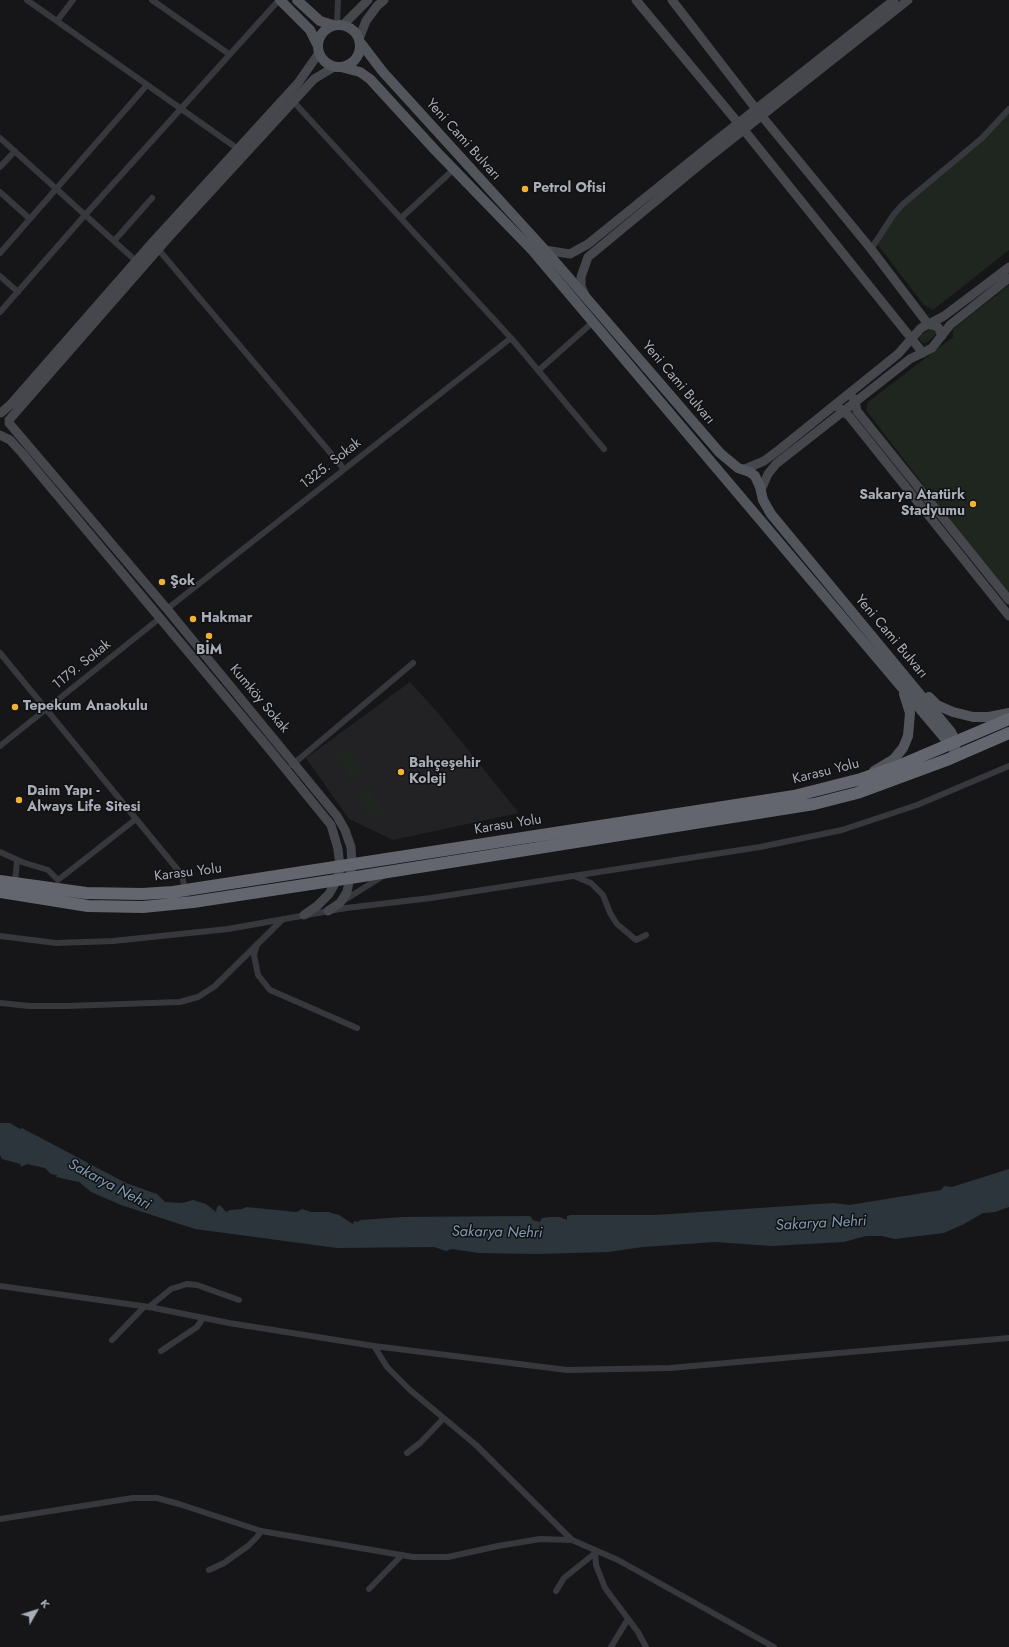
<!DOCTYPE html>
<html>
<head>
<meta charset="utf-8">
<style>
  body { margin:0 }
  #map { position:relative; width:1009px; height:1647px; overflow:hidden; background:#161618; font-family:Jost,sans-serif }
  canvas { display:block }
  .north { position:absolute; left:16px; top:1591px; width:40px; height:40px; -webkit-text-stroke:3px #111113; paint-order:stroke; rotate:51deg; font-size:11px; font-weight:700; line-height:16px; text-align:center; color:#a8adb8 }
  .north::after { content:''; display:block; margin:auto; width:14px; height:18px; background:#a8adb8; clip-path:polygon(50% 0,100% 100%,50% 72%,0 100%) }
</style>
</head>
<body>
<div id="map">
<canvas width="1009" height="1647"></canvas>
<div class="north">K</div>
</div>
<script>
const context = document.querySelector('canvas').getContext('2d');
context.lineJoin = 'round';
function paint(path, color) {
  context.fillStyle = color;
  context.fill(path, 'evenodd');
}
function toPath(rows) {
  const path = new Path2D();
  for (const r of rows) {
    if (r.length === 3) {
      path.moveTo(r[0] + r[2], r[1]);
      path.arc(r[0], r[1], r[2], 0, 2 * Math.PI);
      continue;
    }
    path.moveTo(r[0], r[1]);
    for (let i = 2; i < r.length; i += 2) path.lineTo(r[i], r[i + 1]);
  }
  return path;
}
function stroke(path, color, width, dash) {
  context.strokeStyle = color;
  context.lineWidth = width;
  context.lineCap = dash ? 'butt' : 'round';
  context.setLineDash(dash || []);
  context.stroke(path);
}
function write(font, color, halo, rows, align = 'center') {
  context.font = font + ' Jost,sans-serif';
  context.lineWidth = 3;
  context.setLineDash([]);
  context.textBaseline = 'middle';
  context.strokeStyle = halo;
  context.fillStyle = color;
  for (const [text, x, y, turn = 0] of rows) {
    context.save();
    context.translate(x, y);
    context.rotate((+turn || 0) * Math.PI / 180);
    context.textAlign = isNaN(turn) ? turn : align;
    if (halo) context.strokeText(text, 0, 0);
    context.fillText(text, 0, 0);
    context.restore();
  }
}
const built = toPath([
  [410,682,439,714,519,813,393,840,349,819,306,758]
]);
const green = toPath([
  [1009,109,1009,250,933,310,924,305,877,244,896,214],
  [1009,285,1009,597,866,410,868,402,953,337,953,329],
  [931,328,936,332,935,336,926,343,922,343,919,339,921,335],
  [346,747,364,769,352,779,334,756],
  [367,788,385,810,374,819,356,797]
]);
const water = toPath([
  [0,1123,10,1123,20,1129,22,1128,126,1183,157,1194,165,1202,182,1203,193,1200,206,1204,216,1212,217,1207,220,1205,226,1212,230,1210,242,1209,246,1207,297,1212,302,1209,311,1212,328,1212,339,1215,353,1224,354,1221,358,1222,360,1220,403,1217,530,1216,533,1220,540,1222,542,1218,549,1217,560,1217,567,1220,567,1216,571,1215,656,1215,833,1203,850,1205,941,1190,944,1186,952,1187,1009,1169,1009,1207,995,1212,983,1213,964,1224,944,1233,895,1239,882,1236,866,1236,844,1242,772,1246,715,1242,643,1247,608,1252,537,1254,478,1253,452,1249,446,1251,434,1247,337,1248,195,1229,121,1205,91,1192,79,1182,56,1177,57,1175,51,1174,45,1168,27,1164,21,1167,20,1164,2,1159,0,1155]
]);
const street = toPath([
  [27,0,238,149],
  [152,0,229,54],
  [57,21,73,0],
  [337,25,338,0],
  [291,99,511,338,604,449],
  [0,138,136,261],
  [0,167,15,151],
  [0,192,30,219],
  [401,218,453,170],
  [114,241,152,198],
  [158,249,344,469],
  [871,249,894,214,903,204,982,138,1009,109],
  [0,253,147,85],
  [0,276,18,292],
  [0,312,85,215,279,0],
  [539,370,593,322],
  [167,609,511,338],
  [0,653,182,875,185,890],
  [0,746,160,618],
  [292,765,413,663],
  [0,852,22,862,48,870,58,880,136,819],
  [574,876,591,883,603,895,610,913,617,924,636,940,646,935],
  [15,883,17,860],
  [343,901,383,876],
  [0,936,56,943,113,941,228,929,346,908,431,898,760,847,842,830,917,805,1009,766],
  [257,944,254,955,258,975,270,990,357,1028],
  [0,1003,29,1006,67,1006,180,1002,198,997,215,986,283,919],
  [0,1286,149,1307,229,1323,374,1346,567,1370,670,1368,1009,1338],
  [149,1307,171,1289,187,1284,197,1285,239,1300],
  [112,1340,144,1307],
  [374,1346,387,1367,410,1390,476,1445,572,1540],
  [161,1351,197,1327,203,1318],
  [407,1453,420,1443,443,1419],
  [0,1519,133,1498,157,1498,179,1504,261,1531,413,1557,448,1557,498,1546,540,1539,572,1540,618,1560,774,1647],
  [595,1550,596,1565,605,1588,638,1632,646,1647],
  [209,1570,224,1563,248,1546,257,1537,261,1531],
  [369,1589,402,1555],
  [556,1591,564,1578,594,1554],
  [611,1647,628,1619]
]);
const secondary = toPath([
  [636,0,744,130,923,353],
  [672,0,756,109,871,249,928,324,938,327,942,336],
  [343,25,368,0],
  [359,39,366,21,377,6,384,0],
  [545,250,570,254,588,244,708,147,894,0],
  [585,295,581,286,581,277,588,257,703,162,908,0],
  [853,398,855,402,857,411,1009,600],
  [839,408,849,416,1009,616],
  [1,413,11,404,151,244,298,83,319,53],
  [9,420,168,238,314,79,334,67],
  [9,423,167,609,337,816,345,830,351,847,352,865,347,892,340,903,328,911],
  [0,435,10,440,22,453,266,745,331,825,338,849,340,867,337,880,329,894,317,906,304,915],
  [745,469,764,461,780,449,898,354,921,328,944,316,1009,267],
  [761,490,768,474,776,464,910,359,932,348,950,325,1009,278]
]);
const primary = toPath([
  [280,0,310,30,318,46],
  [297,0,320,21,333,25],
  [339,46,21],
  [360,42,383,72,545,250,720,453,738,468,750,472,755,476,760,487,763,500,771,514,951,732,956,742,954,754,949,759],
  [341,67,360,72,370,79,435,150,532,250,953,748],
  [929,697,937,705,953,712,973,717,989,717,1009,713],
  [874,771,894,759,903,748,908,736,910,713,904,694]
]);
const highway = toPath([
  [0,881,86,893,142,894,173,892,749,803,794,796,861,779,896,767,1009,719],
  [0,892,88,906,143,907,193,902,350,878,814,804,857,793,949,759,1009,733]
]);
const markers = [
  [525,189,4,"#f2b134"],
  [973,504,4,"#f2b134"],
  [162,582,4,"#f2b134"],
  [193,619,4,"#f2b134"],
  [209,636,4,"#f2b134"],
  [15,707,4,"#f2b134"],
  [401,772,4,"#f2b134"],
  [19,800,4,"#f2b134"]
];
const streetNames = [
  ["Yeni Cami Bulvarı",463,140,48],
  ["Yeni Cami Bulvarı",678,383,50],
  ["1325. Sokak",331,464,-38],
  ["Yeni Cami Bulvarı",891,637,50],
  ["1179. Sokak",82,665,-39],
  ["Kumköy Sokak",259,699,50],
  ["Karasu Yolu",826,772,-14],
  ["Karasu Yolu",508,825,-9],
  ["Karasu Yolu",188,873,-7]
];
const poiNames = [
  ["Petrol Ofisi",533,189],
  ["Sakarya Atatürk",965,496,"right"],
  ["Stadyumu",965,512,"right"],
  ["Şok",170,582],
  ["Hakmar",201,619],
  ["BİM",209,651,"center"],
  ["Tepekum Anaokulu",23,707],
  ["Bahçeşehir",409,764],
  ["Koleji",409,780],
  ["Daim Yapı -",27,792],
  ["Always Life Sitesi",27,808]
];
const waterNames = [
  ["Sakarya Nehri",109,1185,28],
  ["Sakarya Nehri",821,1224,-3],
  ["Sakarya Nehri",497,1233,1]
];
paint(built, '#222225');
paint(green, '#1e261f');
paint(water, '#2c353c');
stroke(street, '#37383d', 6);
stroke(secondary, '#45474d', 9);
stroke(primary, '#53555c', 10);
stroke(highway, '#63666e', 12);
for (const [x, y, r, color] of markers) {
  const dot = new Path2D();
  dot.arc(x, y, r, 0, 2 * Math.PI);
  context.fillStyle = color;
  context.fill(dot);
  stroke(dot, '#111113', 1.5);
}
write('14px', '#a8adb8', '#111113', streetNames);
write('bold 14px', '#a8adb8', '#111113', poiNames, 'left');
write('italic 15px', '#7f9bb3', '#111113', waterNames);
</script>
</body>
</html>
